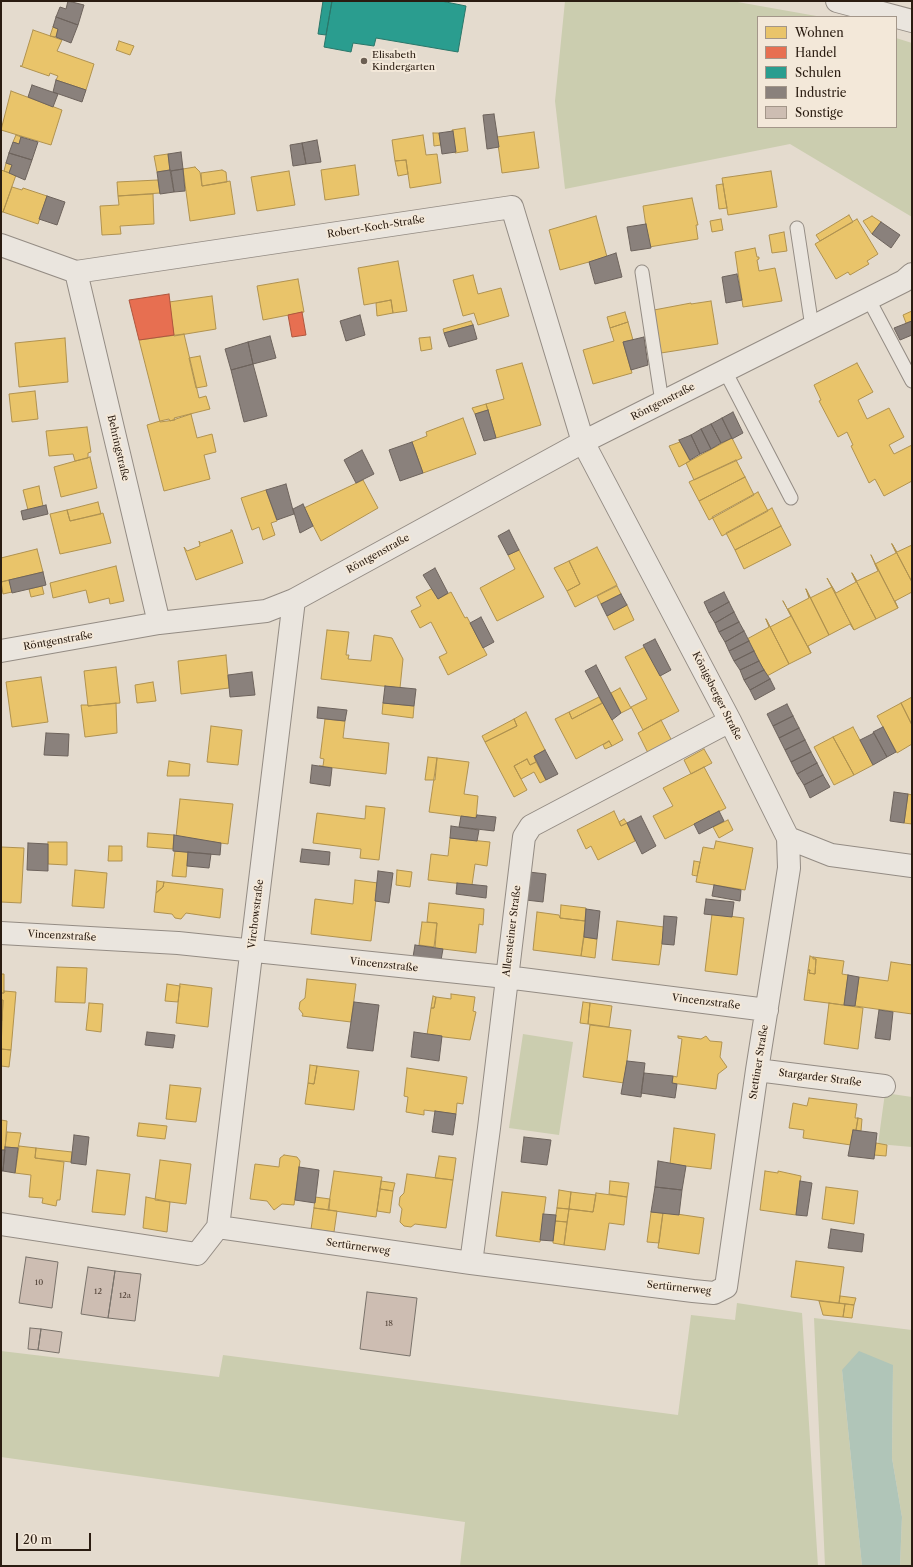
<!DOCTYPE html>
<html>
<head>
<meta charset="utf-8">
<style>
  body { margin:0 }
  #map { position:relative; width:913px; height:1567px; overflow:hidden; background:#e4dbce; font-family:"Libre Caslon Text",serif }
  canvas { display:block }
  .frame { position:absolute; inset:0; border:2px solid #2a1c11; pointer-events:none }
  .legend { position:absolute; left:757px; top:16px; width:140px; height:112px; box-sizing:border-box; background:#f3e8d9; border:1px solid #a39689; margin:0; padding:5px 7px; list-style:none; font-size:12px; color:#2a1c11 }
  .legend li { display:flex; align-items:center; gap:8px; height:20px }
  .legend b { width:20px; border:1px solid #a39689 }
  .scale { position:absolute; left:16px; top:1533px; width:75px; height:18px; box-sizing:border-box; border:2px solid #2a1c11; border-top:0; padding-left:5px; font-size:12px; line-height:14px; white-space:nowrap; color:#2a1c11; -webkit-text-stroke:3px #f3e8d9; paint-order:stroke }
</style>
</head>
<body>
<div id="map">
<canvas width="913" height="1567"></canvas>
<div class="frame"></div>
<ul class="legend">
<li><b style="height:11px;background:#e9c46a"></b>Wohnen</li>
<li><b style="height:11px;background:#e76f51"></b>Handel</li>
<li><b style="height:11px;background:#2a9d8f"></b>Schulen</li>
<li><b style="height:11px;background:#8a817c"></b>Industrie</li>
<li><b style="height:11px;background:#cdbdb2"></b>Sonstige</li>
</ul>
<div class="scale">20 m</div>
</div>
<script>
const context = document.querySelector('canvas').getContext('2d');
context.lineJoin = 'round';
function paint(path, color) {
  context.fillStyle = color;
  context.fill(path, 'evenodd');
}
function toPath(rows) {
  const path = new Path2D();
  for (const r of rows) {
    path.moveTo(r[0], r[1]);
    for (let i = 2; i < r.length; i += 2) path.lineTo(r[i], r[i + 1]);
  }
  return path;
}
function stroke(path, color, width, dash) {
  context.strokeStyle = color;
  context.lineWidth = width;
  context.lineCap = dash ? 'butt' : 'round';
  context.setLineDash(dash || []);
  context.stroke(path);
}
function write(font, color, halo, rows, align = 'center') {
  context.font = font + ' "Libre Caslon Text",serif';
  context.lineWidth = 4;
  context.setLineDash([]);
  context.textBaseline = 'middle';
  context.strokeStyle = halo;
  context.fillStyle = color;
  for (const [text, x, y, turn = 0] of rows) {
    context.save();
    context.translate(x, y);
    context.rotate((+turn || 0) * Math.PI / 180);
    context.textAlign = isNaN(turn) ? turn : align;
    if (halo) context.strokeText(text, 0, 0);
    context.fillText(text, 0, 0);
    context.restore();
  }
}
const green = toPath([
  [565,1,732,1,822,17,758,17,758,127,896,127,896,38,912,43,912,217,790,144,565,189,555,101],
  [523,1034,573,1042,559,1135,509,1128],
  [885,1093,912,1097,912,1147,878,1144],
  [737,1303,802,1313,818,1566,460,1566,465,1522,1,1457,1,1351,219,1377,223,1355,678,1415,691,1315,735,1320],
  [814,1318,912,1330,912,1566,900,1566,902,1517,892,1458,893,1365,842,1370,862,1566,825,1566]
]);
const water = toPath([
  [859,1351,893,1365,892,1458,902,1517,900,1566,862,1566,842,1370]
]);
const homes = toPath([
  [53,27,58,29,56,37,50,36,53,27],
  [33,30,62,40,57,51,94,64,86,90,56,80,58,76,50,73,49,76,20,66,22,66,33,30],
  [119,41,134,46,130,55,116,50,119,41],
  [11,91,62,110,51,145,1,130,11,91],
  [465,128,468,151,455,153,452,130,465,128],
  [534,132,539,168,502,173,497,137,534,132],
  [433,133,439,133,441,145,434,146,433,133],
  [16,135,21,137,19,144,13,142,16,135],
  [423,135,426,155,437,154,441,183,410,188,406,160,395,161,392,140,423,135],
  [168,154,170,170,157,172,154,156,168,154],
  [406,160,408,174,398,176,395,161,406,160],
  [6,163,12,165,9,173,4,171,6,163],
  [355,165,359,195,325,200,321,170,355,165],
  [195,167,200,172,202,186,230,181,235,214,190,221,183,169,195,167],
  [1,170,16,175,3,212,1,212,1,170],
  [222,170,226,172,227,182,202,186,201,173,222,170],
  [289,171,295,205,257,211,251,177,289,171],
  [771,171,777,207,728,215,722,178,771,171],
  [158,180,160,193,118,196,117,182,158,180],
  [723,184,727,208,719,209,716,185,723,184],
  [12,187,22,190,23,188,47,196,38,224,3,212,12,187],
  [153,194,154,224,120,226,121,234,102,235,100,206,119,205,118,196,153,194],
  [692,198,698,225,696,225,698,239,649,247,643,206,692,198],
  [849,215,853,222,820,241,816,235,849,215],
  [596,216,607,257,560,270,549,230,596,216],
  [872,216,881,222,872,234,863,221,872,216],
  [721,219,723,230,712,232,710,221,721,219],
  [857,219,878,254,867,261,869,264,850,275,848,272,836,279,815,244,857,219],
  [784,232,787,251,772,253,769,235,784,232],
  [755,248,757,257,759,257,759,259,757,260,759,271,775,268,782,301,743,307,735,252,755,248],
  [398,261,407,311,393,313,391,300,364,305,358,268,398,261],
  [473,275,478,294,501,288,509,316,478,325,474,313,463,316,453,280,473,275],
  [298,279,304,312,263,320,257,286,298,279],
  [212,296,216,329,174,336,169,302,212,296],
  [391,300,393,313,377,316,376,303,391,300],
  [711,301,718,344,661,353,654,310,691,303,691,304,711,301],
  [912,311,912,321,906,323,903,315,912,311],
  [625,312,628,322,610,328,607,317,625,312],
  [471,321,473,325,444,333,443,329,471,321],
  [628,322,633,340,623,342,632,373,593,384,583,350,614,341,610,328,628,322],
  [184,334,199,398,206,396,210,409,174,418,175,420,160,422,139,340,184,334],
  [430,337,432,349,421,351,419,338,430,337],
  [65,338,68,382,19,387,15,343,65,338],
  [200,356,207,386,196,388,189,358,200,356],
  [522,363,541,425,496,438,486,404,504,399,496,370,522,363],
  [857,363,873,392,858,400,867,419,889,408,904,437,889,445,894,454,912,445,912,481,884,496,875,479,869,483,851,446,853,445,847,432,838,437,819,401,821,400,814,385,857,363],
  [35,391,38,419,12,422,9,394,35,391],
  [486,404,488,410,475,414,472,408,486,404],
  [191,414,197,438,212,434,216,452,204,455,210,479,164,491,147,425,160,421,169,419,170,421,191,414],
  [463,418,476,454,423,473,412,442,427,436,426,432,463,418],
  [87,427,91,452,88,453,88,458,75,461,73,454,49,456,46,431,87,427],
  [732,438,742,458,694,480,686,463,732,438],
  [679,440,690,461,679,467,669,446,680,442,679,440],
  [90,457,97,488,61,497,54,467,90,457],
  [736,460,745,477,699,501,689,482,736,460],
  [745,477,754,495,709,520,699,501,745,477],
  [363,480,378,508,321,541,304,508,363,480],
  [39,486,43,506,28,510,23,490,39,486],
  [266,490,277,521,271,523,275,535,263,540,259,527,252,530,241,498,266,490],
  [758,492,768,511,722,536,712,517,758,492],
  [98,502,101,514,70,521,67,510,98,502],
  [772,508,781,526,735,550,726,533,772,508],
  [67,510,70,521,103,513,111,543,60,554,50,514,67,510],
  [781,526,791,545,744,569,735,550,781,526],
  [231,530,232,530,243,563,196,580,184,547,187,551,200,546,199,541,200,543,231,532,231,530],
  [892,544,912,582,912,592,895,601,898,608,875,564,896,553,892,544],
  [892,544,897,552,912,545,912,582,892,544],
  [597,547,617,585,575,607,567,591,580,584,569,561,597,547],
  [37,549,43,572,1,582,1,558,37,549],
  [519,550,544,597,497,621,480,588,515,569,508,555,519,550],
  [871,555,898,608,876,619,852,573,857,581,878,571,871,555],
  [569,561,580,584,567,591,554,568,569,561],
  [116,566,124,601,110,604,109,598,89,603,86,590,53,598,50,583,116,566],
  [852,573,876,619,854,630,827,578,836,593,856,582,852,573],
  [9,580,12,592,3,594,1,582,9,580],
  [42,586,44,594,31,597,29,589,42,586],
  [617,586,621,594,601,604,597,596,617,586],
  [832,587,854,630,850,624,829,635,806,589,810,598,832,587],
  [433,588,438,599,451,592,465,618,467,617,487,655,448,675,439,657,447,653,431,622,420,628,411,611,421,606,416,597,433,588],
  [806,589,829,635,808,646,811,653,788,609,809,598,806,589],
  [783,601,811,653,789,664,766,619,770,627,791,616,783,601],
  [627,605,634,620,614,630,607,616,627,605],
  [766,619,789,664,767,676,747,639,769,627,766,619],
  [327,630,349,632,346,655,349,655,348,659,371,661,374,635,392,638,403,659,400,688,321,679,327,630],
  [645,647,679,711,643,730,631,707,647,699,625,657,645,647],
  [226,655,229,688,181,694,178,661,226,655],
  [116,667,120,703,88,706,84,671,116,667],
  [41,677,48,722,12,727,6,682,41,677],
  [153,682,156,701,137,703,135,685,153,682],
  [620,688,631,708,621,713,611,693,620,688],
  [599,697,602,703,572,719,569,712,599,697],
  [912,697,912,725,901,703,912,697],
  [116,703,117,733,85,737,81,705,88,705,88,706,116,703],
  [383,703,414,706,413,718,382,714,383,703],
  [603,703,623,740,612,746,609,741,576,759,555,719,569,712,572,719,603,703],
  [901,703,912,725,912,744,897,753,877,716,901,703],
  [526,712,545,750,534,756,536,762,530,765,527,759,514,766,527,790,514,797,485,742,517,726,514,719,526,712],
  [325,719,345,721,343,738,389,743,386,774,319,766,323,766,324,759,320,758,325,719],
  [514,719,517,726,485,742,482,736,514,719],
  [661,720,672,741,648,753,638,733,661,720],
  [211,726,242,730,238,765,207,762,211,726],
  [853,727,873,765,854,775,833,737,853,727],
  [833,737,854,775,834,785,814,747,833,737],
  [609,741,612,746,605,749,603,745,609,741],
  [704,749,712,763,691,774,684,760,704,749],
  [428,757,437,758,435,780,425,780,428,757],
  [437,758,469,762,464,794,478,796,476,818,429,812,437,758],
  [527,759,530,765,536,762,546,780,540,783,534,772,521,779,514,766,527,759],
  [169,761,190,764,189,776,167,776,169,761],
  [704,767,726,808,665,839,653,816,673,806,663,788,704,767],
  [908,794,912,795,912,824,904,823,908,794],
  [180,799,233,804,228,844,176,837,180,799],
  [366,806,385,808,379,860,360,858,361,849,313,843,317,813,365,819,366,806],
  [614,811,621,826,627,823,635,841,598,860,591,846,586,849,577,830,614,811],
  [624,819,627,823,621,826,619,822,624,819],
  [728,820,733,830,719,838,713,827,728,820],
  [148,833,174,835,173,849,147,847,148,833],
  [450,838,490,842,487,866,475,864,472,885,428,880,431,854,448,856,450,838],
  [716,841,753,848,745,890,696,882,703,847,714,849,716,841],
  [48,842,67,842,67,865,48,864,48,842],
  [109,846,122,846,122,861,108,861,109,846],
  [1,847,24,848,21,903,1,902,1,847],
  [175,851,188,852,186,877,172,876,175,851],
  [694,861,700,862,697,876,692,875,694,861],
  [75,870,107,873,104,908,72,906,75,870],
  [397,870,412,872,410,887,396,885,397,870],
  [355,880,378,883,371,941,311,934,315,899,353,904,355,880],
  [157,881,164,882,163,887,156,893,157,881],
  [164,882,223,889,220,918,186,913,181,919,175,918,172,914,154,912,156,893,163,887,164,882],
  [429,903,484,909,483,925,479,924,476,953,435,948,437,923,427,922,429,903],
  [561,905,586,908,585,921,560,918,561,905],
  [537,912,559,915,560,918,585,921,586,918,581,956,533,950,537,912],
  [712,914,744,918,737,975,705,971,712,914],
  [617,921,664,927,659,965,612,960,617,921],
  [422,922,437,923,434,947,419,945,422,922],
  [584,937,597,939,595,958,581,956,584,937],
  [810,956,816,959,815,974,809,973,810,970,808,970,810,956],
  [813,957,844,961,842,974,848,975,844,1005,804,1000,808,970,810,970,809,973,815,974,816,959,813,959,813,957],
  [891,962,912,965,912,1014,855,1006,859,977,888,981,891,962],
  [57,967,87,968,85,1003,55,1002,57,967],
  [1,974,4,974,4,993,1,993,1,974],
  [307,979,356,984,351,1022,302,1016,303,1014,299,1009,300,1002,305,998,307,979],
  [167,984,180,986,178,1002,165,1001,167,984],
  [180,984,212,988,208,1027,176,1023,180,984],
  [4,991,16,992,11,1050,1,1049,3,1000,1,1000,1,993,4,993,4,991],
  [451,994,475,997,473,1011,476,1012,470,1040,427,1035,431,1008,434,1008,436,997,451,999,451,994],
  [433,996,436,997,434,1008,431,1008,433,996],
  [1,1000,3,1000,2,1021,1,1021,1,1000],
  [583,1002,590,1003,588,1024,580,1023,583,1002],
  [89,1003,103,1004,101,1032,86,1030,89,1003],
  [590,1003,612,1006,609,1027,588,1024,590,1003],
  [829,1003,863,1008,858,1049,824,1044,829,1003],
  [590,1025,631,1030,624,1083,583,1077,590,1025],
  [678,1036,701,1039,706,1036,710,1041,722,1042,720,1057,727,1067,718,1074,716,1089,672,1083,673,1076,677,1077,682,1039,678,1038,678,1036],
  [1,1049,11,1050,9,1067,1,1066,1,1049],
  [310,1065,317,1066,314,1084,308,1083,310,1065],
  [317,1066,359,1071,354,1110,305,1104,308,1083,314,1084,317,1066],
  [407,1068,467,1077,463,1104,457,1103,456,1114,424,1110,424,1115,406,1112,408,1097,404,1096,407,1068],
  [170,1085,201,1088,196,1122,166,1119,170,1085],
  [809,1098,857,1104,855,1118,858,1118,856,1130,853,1130,851,1145,803,1138,804,1130,789,1128,793,1103,807,1106,809,1098],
  [858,1118,862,1119,861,1131,856,1130,858,1118],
  [1,1120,7,1121,5,1150,1,1150,1,1120],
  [139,1123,167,1126,165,1139,137,1136,139,1123],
  [674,1128,715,1134,711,1169,670,1164,674,1128],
  [7,1132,21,1133,18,1148,5,1147,7,1132],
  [876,1143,887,1145,886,1156,874,1155,876,1143],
  [19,1146,36,1148,35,1158,64,1162,60,1200,57,1200,56,1206,42,1203,43,1198,29,1197,31,1175,15,1173,19,1146],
  [36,1148,72,1152,71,1162,35,1158,36,1148],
  [284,1155,297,1157,300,1161,294,1205,282,1204,274,1210,267,1201,250,1199,255,1164,279,1167,280,1158,284,1155],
  [439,1156,456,1158,453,1180,435,1178,439,1156],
  [160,1160,191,1164,186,1204,155,1200,160,1160],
  [97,1170,130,1174,125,1215,92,1212,97,1170],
  [334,1171,382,1177,376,1217,328,1210,334,1171],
  [765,1171,778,1173,778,1171,801,1176,796,1215,760,1210,765,1171],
  [407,1174,453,1180,446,1228,415,1224,411,1227,404,1226,400,1222,402,1209,399,1205,400,1197,404,1193,407,1174],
  [381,1181,395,1183,393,1191,380,1189,381,1181],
  [610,1181,629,1183,627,1197,609,1194,610,1181],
  [826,1187,858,1191,854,1224,822,1219,826,1187],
  [380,1189,393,1191,390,1213,377,1211,380,1189],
  [559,1190,571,1192,569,1209,557,1208,559,1190],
  [502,1192,546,1197,540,1242,496,1236,502,1192],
  [571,1192,596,1195,593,1212,569,1209,571,1192],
  [596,1193,627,1197,624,1225,609,1223,605,1250,564,1245,569,1209,593,1212,596,1193],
  [146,1197,170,1202,167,1232,143,1228,146,1197],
  [315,1197,330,1199,329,1210,314,1208,315,1197],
  [314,1208,337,1211,334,1232,311,1229,314,1208],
  [557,1208,569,1209,567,1222,555,1221,557,1208],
  [651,1212,663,1213,659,1243,647,1242,651,1212],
  [663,1212,704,1218,699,1254,658,1248,663,1212],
  [555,1221,567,1222,564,1245,553,1243,555,1221],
  [796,1261,844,1267,839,1303,791,1297,796,1261],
  [840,1296,856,1298,854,1305,839,1303,840,1296],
  [819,1301,845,1304,843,1317,823,1315,819,1301],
  [845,1304,854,1305,852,1318,843,1317,845,1304]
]);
const shops = toPath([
  [169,294,174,335,139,340,129,300,169,294],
  [302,312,306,335,292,337,288,315,302,312]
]);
const schools = toPath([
  [323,1,332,1,326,35,318,34,323,1],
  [332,1,441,1,466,6,458,52,376,38,374,46,353,43,351,52,324,47,332,1]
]);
const industry = toPath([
  [68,1,84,5,78,25,56,17,60,7,66,9,68,1],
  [56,17,78,25,71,43,56,37,58,29,53,27,56,17],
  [56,80,86,90,82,102,53,92,56,80],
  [32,85,58,94,53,107,28,97,32,85],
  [494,114,499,147,487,149,483,115,494,114],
  [453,131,456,152,442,154,439,133,453,131],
  [21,137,38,142,32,160,9,153,13,142,19,144,21,137],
  [317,140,321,162,306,164,302,143,317,140],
  [302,143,306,164,293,166,290,145,302,143],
  [181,152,183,169,170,171,168,154,181,152],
  [9,153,32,160,25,180,9,173,12,165,6,163,9,153],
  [183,169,185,191,174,192,171,171,183,169],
  [170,170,174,192,160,194,157,172,170,170],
  [47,196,65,202,57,225,39,219,47,196],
  [881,222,900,235,891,248,872,234,881,222],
  [646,224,651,248,631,251,627,227,646,224],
  [616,253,622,277,595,284,589,262,616,253],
  [737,274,742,300,726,303,722,277,737,274],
  [360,315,365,335,346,341,340,321,360,315],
  [912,321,912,335,900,340,894,328,912,321],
  [473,325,477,339,449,347,444,333,473,325],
  [270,336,276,358,253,364,248,342,270,336],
  [644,337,648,365,631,370,623,342,644,337],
  [248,342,253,364,231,370,225,349,248,342],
  [253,364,267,416,244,422,231,370,253,364],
  [488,410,496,438,484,441,475,414,488,410],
  [733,412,743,433,732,439,722,418,733,412],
  [722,418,732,438,721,443,711,424,722,418],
  [711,424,721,443,711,449,701,429,711,424],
  [701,429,711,449,700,454,691,435,701,429],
  [691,435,700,454,690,460,679,440,691,435],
  [412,442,423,473,400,481,389,450,412,442],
  [362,450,374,474,356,483,344,460,362,450],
  [286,484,294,514,277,520,266,490,286,484],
  [303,504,313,526,300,533,293,509,303,504],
  [46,505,48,514,23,520,21,511,46,505],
  [509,530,519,550,508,555,498,536,509,530],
  [435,568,448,593,438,599,423,575,435,568],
  [43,572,46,585,12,593,9,580,43,572],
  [724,592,729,602,709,613,704,602,724,592],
  [621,594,627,605,607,616,601,604,621,594],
  [729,602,734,612,715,623,709,613,729,602],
  [734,612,739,622,719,632,715,623,734,612],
  [481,617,494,642,483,648,470,623,481,617],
  [739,622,744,631,725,642,719,632,739,622],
  [744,631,749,641,729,651,725,642,744,631],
  [655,639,671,670,660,676,643,645,655,639],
  [749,641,754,651,734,661,729,651,749,641],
  [754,651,759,661,740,670,734,661,754,651],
  [759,661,764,670,744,680,740,670,759,661],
  [596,665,621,713,612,720,585,671,596,665],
  [764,670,770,679,750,690,744,680,764,670],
  [252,672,255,695,230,697,228,675,252,672],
  [770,679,775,689,755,700,750,690,770,679],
  [385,686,416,689,414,706,383,703,385,686],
  [787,704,793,716,773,726,767,714,787,704],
  [318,707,347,710,345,721,317,718,318,707],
  [793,716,799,728,779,738,773,726,793,716],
  [883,727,896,752,887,757,873,732,883,727],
  [799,728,805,740,785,750,779,738,799,728],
  [46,733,69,734,68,756,44,755,46,733],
  [874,733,887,757,873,765,860,740,874,733],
  [805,740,811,752,791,762,785,750,805,740],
  [545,750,558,774,546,780,534,756,545,750],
  [811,752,817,763,797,774,791,762,811,752],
  [817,763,823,775,804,785,797,774,817,763],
  [312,765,332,768,330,786,310,783,312,765],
  [823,775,830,787,810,798,804,785,823,775],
  [894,792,908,794,904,823,890,821,894,792],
  [719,811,724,821,699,834,694,824,719,811],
  [477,815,496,817,494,831,459,827,461,816,476,818,477,815],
  [641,816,656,846,642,854,627,823,641,816],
  [451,826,479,830,477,841,450,838,451,826],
  [174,835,221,843,220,855,173,851,174,835],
  [28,843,48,844,48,871,27,870,28,843],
  [302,849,330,852,329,865,300,862,302,849],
  [188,852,211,854,209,868,187,866,188,852],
  [378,871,393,873,389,903,375,901,378,871],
  [529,872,546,874,543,902,526,900,529,872],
  [457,883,487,886,486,898,456,894,457,883],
  [714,885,741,890,740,901,712,896,714,885],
  [706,899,734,902,732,917,704,914,706,899],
  [586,909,600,911,597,939,584,937,586,909],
  [664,916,677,917,674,945,662,944,664,916],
  [415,945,443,949,441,960,413,957,415,945],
  [848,975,859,977,855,1006,844,1005,848,975],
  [354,1002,379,1005,373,1051,347,1048,354,1002],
  [879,1010,893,1012,890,1040,875,1038,879,1010],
  [147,1032,175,1035,173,1048,145,1045,147,1032],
  [414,1032,442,1036,439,1061,411,1057,414,1032],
  [627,1061,645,1063,641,1097,621,1094,627,1061],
  [644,1073,673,1076,672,1083,677,1084,675,1098,641,1093,644,1073],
  [435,1111,456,1114,453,1135,432,1132,435,1111],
  [853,1130,877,1133,874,1159,848,1156,853,1130],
  [74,1135,89,1137,86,1165,71,1163,74,1135],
  [524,1137,551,1140,547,1165,521,1162,524,1137],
  [5,1147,18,1148,15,1173,3,1171,5,1147],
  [1,1150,5,1150,3,1171,1,1171,1,1150],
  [658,1161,686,1166,682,1190,655,1187,658,1161],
  [299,1167,319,1170,315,1203,295,1200,299,1167],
  [800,1181,812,1183,807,1216,796,1215,800,1181],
  [655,1187,682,1190,679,1215,651,1212,655,1187],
  [543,1214,556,1215,553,1241,540,1240,543,1214],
  [831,1229,864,1234,862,1252,828,1248,831,1229]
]);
const building = toPath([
  [26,1257,58,1262,52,1308,19,1303,26,1257],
  [88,1267,115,1271,108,1318,81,1314,88,1267],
  [115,1271,141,1274,135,1321,108,1318,115,1271],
  [367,1292,417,1298,410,1356,360,1349,367,1292],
  [30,1328,41,1329,38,1350,28,1349,30,1328],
  [41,1329,62,1332,59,1353,38,1350,41,1329]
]);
const service = toPath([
  [797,228,812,327],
  [642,272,662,402],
  [868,298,912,381],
  [725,371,791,498]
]);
const minor = toPath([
  [837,1,912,21],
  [1,245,76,272,512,207,583,442,730,721,788,838,831,855,912,866],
  [76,272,159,623],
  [1,651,159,623,266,611,294,600,583,442,904,281,912,274],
  [1,933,178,943,506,977,767,1010],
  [757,1070,884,1086],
  [1,1224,197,1254,218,1227],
  [218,1227,471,1263,693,1291,714,1293,726,1287,757,1070,789,868,788,838],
  [218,1227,294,600],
  [471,1263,489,1128,524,837,531,826,730,721]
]);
const markers = [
  [364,61,4,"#6b5f53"]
];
const numberNames = [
  ["10",39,1283],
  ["12",98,1292],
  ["12a",125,1296],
  ["18",389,1324]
];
const poiNames = [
  ["Elisabeth",372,55],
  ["Kindergarten",372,67]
];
const streetNames = [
  ["Robert-Koch-Straße",376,227,-9],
  ["Röntgenstraße",663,402,-27],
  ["Behringstraße",118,448,77],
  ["Röntgenstraße",378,554,-29],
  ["Röntgenstraße",58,641,-10],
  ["Königsberger Straße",717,696,63],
  ["Virchowstraße",256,914,-83],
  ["Allensteiner Straße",512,931,-83],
  ["Vincenzstraße",62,936,3],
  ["Vincenzstraße",384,965,6],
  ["Vincenzstraße",706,1002,7],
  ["Stettiner Straße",759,1062,-81],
  ["Stargarder Straße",820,1078,7],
  ["Sertürnerweg",358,1247,8],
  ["Sertürnerweg",679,1288,6]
];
paint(green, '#cbcdaf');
paint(water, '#b0c5b8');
paint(homes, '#e9c46a');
stroke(homes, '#b0924f', 1);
paint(shops, '#e76f51');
stroke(shops, '#ae563e', 1);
paint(schools, '#2a9d8f');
stroke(schools, '#2a7669', 1);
paint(industry, '#8a817c');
stroke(industry, '#6d635c', 1);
paint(building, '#cdbdb2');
stroke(building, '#79726a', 1);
stroke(service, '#948c84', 15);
stroke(minor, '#948c84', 24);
stroke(service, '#eae5de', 13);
stroke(minor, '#eae5de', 22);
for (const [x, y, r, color] of markers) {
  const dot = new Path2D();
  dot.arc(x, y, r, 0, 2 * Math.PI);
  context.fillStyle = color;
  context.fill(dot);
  stroke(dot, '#f3e8d9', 1.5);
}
write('8px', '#534439', null, numberNames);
write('10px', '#2a1c11', '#f3e8d9', poiNames, 'left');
write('10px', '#2a1c11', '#f3e8d9', streetNames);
</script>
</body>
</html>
